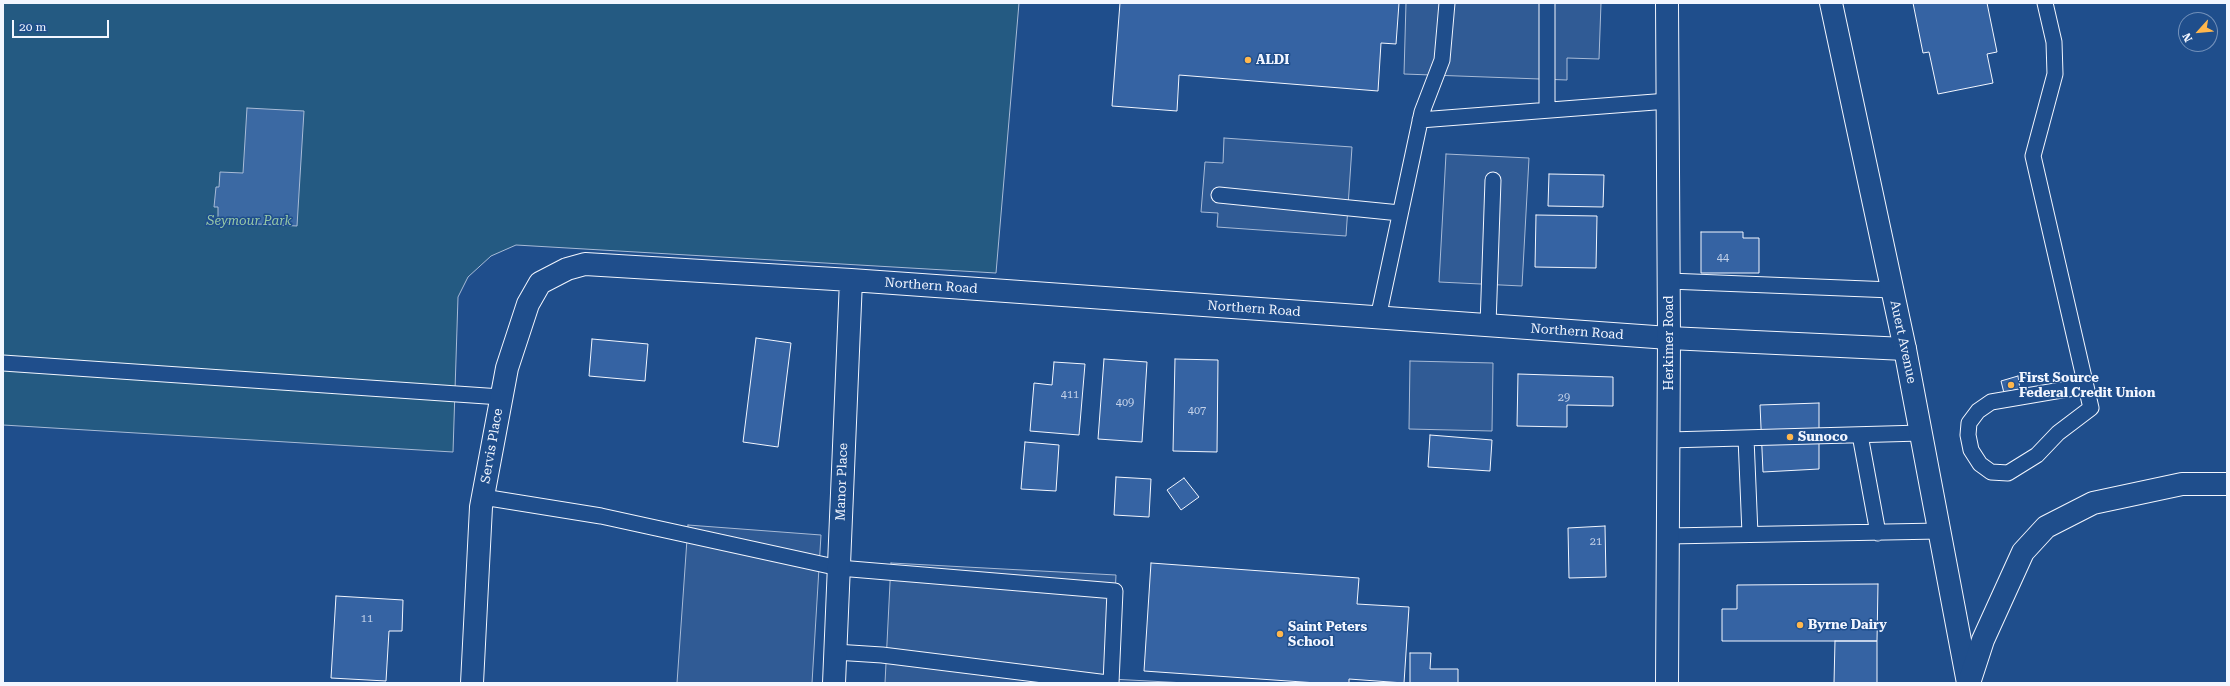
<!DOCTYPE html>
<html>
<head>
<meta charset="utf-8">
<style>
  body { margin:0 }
  #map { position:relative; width:2230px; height:686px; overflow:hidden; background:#1f4e8c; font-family:"Roboto Serif",serif }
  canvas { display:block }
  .frame { position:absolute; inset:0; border:4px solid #f2f6ff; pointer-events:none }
  .north { position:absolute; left:2178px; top:12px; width:40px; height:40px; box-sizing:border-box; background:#1f4e8c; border:1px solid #7391ba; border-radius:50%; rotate:243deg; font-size:11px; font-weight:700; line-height:16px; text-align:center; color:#f2f6ff }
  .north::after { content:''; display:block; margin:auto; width:14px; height:18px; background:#ffb74d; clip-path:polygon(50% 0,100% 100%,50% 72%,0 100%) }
  .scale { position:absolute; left:12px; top:20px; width:97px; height:18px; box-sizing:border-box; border:2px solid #f2f6ff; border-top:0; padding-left:5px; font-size:12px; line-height:14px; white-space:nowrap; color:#f2f6ff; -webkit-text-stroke:3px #1f4e8c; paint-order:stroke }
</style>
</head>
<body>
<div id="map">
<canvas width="2230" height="686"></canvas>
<div class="frame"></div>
<div class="north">N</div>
<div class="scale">20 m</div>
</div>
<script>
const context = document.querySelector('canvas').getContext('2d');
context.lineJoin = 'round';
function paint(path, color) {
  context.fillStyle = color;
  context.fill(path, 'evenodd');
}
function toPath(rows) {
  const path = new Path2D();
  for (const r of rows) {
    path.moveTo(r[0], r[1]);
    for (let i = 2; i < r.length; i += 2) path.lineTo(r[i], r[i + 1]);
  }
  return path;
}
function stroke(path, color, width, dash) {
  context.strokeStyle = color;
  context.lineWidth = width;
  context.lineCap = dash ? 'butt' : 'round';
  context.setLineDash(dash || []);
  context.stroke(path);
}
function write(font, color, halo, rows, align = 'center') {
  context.font = font + ' "Roboto Serif",serif';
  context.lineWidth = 3;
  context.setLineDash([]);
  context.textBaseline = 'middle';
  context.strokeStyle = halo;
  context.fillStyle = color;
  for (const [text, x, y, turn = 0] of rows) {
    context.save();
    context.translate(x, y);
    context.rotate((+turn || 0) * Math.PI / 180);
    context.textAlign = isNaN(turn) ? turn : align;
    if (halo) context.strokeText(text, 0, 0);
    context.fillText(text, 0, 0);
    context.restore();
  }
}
const green = toPath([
  [3,3,1019,3,996,273,516,245,491,256,468,277,458,297,453,452,3,425,3,3]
]);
const parking = toPath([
  [1406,3,1601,3,1599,59,1567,58,1567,80,1404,74,1406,3],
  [1224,138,1352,147,1346,236,1217,227,1218,213,1201,212,1205,162,1223,163,1224,138],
  [1446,154,1529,158,1522,286,1439,282,1446,154],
  [1410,361,1493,363,1492,431,1409,429,1410,361],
  [688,525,821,535,812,683,677,683,688,525],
  [891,563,1116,575,1111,679,1186,683,885,683,891,563]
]);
const water = toPath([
  [247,108,304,111,297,226,218,222,218,207,214,207,216,187,219,187,220,172,243,173,247,108]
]);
const building = toPath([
  [1120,3,1399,3,1396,44,1381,43,1378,91,1179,75,1177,111,1112,106,1120,3],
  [1913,3,1987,3,1997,52,1987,54,1993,83,1938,94,1929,52,1923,53,1913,3],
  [1549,174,1604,175,1603,207,1548,206,1549,174],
  [1536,215,1597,216,1596,268,1535,267,1536,215],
  [1701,232,1743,232,1743,238,1759,238,1759,273,1701,273,1701,232],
  [756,338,791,343,778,447,743,442,756,338],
  [592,339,648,344,645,381,589,376,592,339],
  [1104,359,1147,362,1142,442,1098,439,1104,359],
  [1175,359,1218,360,1217,452,1173,451,1175,359],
  [1054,362,1085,364,1079,435,1030,431,1034,383,1052,385,1054,362],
  [1518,374,1613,377,1613,406,1567,405,1567,427,1517,426,1518,374],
  [2018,376,2020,389,2004,393,2001,381,2018,376],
  [1819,403,1819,469,1763,472,1760,405,1819,403],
  [1430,435,1492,440,1490,471,1428,467,1430,435],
  [1025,442,1059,445,1056,491,1021,489,1025,442],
  [1116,477,1151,479,1149,517,1114,515,1116,477],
  [1184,478,1199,497,1181,510,1167,490,1184,478],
  [1605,526,1606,577,1569,578,1568,528,1605,526],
  [1151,563,1359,578,1357,604,1409,607,1404,683,1349,679,1349,683,1317,683,1144,671,1151,563],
  [1878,584,1877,641,1722,641,1722,609,1737,609,1737,585,1878,584],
  [336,596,403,600,402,631,389,631,386,681,331,678,336,596],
  [1835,641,1877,641,1877,683,1834,683,1835,641],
  [1410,653,1431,653,1430,669,1458,669,1458,683,1410,683,1410,653]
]);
const service = toPath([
  [2045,3,2054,42,2055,74,2033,156,2091,408,2058,433,2037,455,2008,473,1991,472,1980,464,1971,450,1968,435,1969,423,1978,411,1991,402,2085,386],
  [1547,110,1547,3],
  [1420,120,1668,101],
  [1219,195,1400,213],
  [1669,281,1892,290],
  [1378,318,1422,112,1442,60,1447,3],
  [1488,325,1493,180],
  [3,363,501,397],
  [1860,435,1878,533],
  [1746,438,1750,534],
  [1669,440,1921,433],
  [483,497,601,516,839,568,1115,591,1111,683],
  [1668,536,1940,531],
  [835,652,882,655,1108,683]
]);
const minor = toPath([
  [472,683,481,507,507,368,528,304,540,283,567,269,585,264,851,280,1669,338,1905,349],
  [834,683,851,280]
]);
const secondary = toPath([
  [1667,3,1669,338,1667,683],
  [1831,3,1905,349,1968,683]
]);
const motorway = toPath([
  [1969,683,1983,640,2023,552,2046,527,2093,503,2182,484,2227,484]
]);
const markers = [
  [1248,60,4,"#ffb74d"],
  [2011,385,4,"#ffb74d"],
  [1790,437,4,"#ffb74d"],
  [1800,625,4,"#ffb74d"],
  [1280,634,4,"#ffb74d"]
];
const numberNames = [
  ["44",1723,258],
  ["411",1070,395],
  ["29",1564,398],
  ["409",1125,403],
  ["407",1197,411],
  ["21",1596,542],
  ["11",367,619]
];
const poiNames = [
  ["ALDI",1256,60],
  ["First Source",2019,378],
  ["Federal Credit Union",2019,393],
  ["Sunoco",1798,437],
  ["Byrne Dairy",1808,625],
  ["Saint Peters",1288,627],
  ["School",1288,642]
];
const parkNames = [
  ["Seymour Park",249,221]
];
const streetNames = [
  ["Northern Road",931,286,4],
  ["Northern Road",1254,309,4],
  ["Northern Road",1577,332,4],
  ["Auert Avenue",1903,342,78],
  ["Herkimer Road",1669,343,-90],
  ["Servis Place",492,446,-80],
  ["Manor Place",842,482,-88]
];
paint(green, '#245a82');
stroke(green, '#a8bbd7', 1);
paint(parking, '#305b95');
stroke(parking, '#a8bbd7', 1);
paint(water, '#3b69a3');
stroke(water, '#a8bbd7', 1);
paint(building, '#3563a3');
stroke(building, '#f2f6ff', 1);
stroke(service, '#f2f6ff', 17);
stroke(minor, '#f2f6ff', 24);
stroke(secondary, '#f2f6ff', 24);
stroke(motorway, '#f2f6ff', 24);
stroke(service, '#1f4e8c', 15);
stroke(minor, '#1f4e8c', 22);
stroke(secondary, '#1f4e8c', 22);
stroke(motorway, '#1f4e8c', 22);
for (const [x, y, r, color] of markers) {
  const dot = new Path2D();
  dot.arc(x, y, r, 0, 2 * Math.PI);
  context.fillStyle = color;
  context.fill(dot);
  stroke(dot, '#1f4e8c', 1.5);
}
write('11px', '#c3d1e8', null, numberNames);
write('bold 13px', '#f2f6ff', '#1f4e8c', poiNames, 'left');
write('italic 13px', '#97c8a6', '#1f4e8c', parkNames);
write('13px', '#f2f6ff', '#1f4e8c', streetNames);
</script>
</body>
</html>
